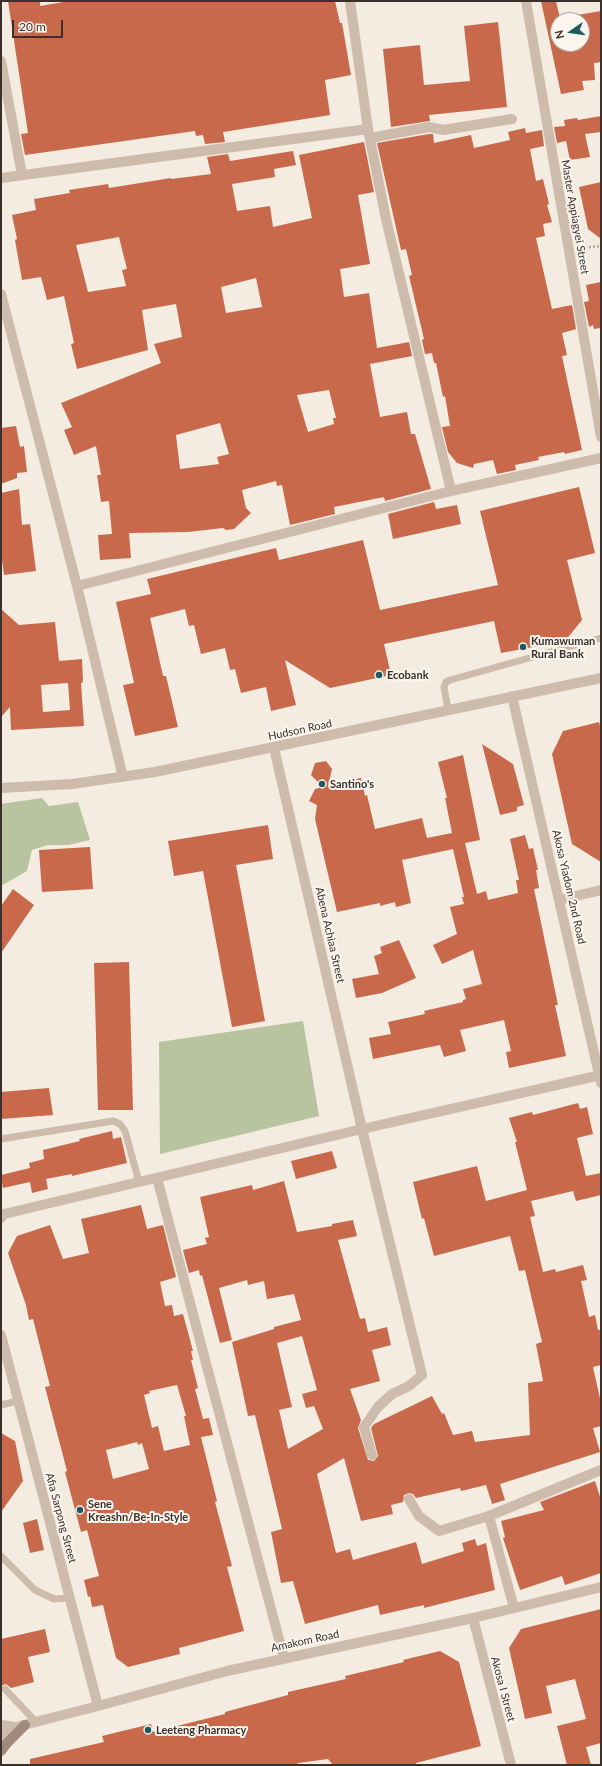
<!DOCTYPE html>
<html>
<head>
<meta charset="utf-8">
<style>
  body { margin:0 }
  #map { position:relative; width:602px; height:1766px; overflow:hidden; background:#f4ebe1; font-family:Lato,sans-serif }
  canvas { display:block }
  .frame { position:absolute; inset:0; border:2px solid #3b302b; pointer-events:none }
  .north { position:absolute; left:550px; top:12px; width:40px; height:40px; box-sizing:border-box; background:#fbf5ee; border:1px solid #aea6a0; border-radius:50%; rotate:257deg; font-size:11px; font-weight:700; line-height:16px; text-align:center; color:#3b302b }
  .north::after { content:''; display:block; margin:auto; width:14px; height:18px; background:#1f5a5e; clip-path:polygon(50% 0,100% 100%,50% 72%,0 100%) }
  .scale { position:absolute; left:12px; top:20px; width:51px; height:18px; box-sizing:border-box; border:2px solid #3b302b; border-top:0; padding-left:5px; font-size:12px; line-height:14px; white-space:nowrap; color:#3b302b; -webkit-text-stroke:3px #fbf5ee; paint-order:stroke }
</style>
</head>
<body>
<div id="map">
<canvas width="602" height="1766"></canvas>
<div class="frame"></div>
<div class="north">N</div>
<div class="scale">20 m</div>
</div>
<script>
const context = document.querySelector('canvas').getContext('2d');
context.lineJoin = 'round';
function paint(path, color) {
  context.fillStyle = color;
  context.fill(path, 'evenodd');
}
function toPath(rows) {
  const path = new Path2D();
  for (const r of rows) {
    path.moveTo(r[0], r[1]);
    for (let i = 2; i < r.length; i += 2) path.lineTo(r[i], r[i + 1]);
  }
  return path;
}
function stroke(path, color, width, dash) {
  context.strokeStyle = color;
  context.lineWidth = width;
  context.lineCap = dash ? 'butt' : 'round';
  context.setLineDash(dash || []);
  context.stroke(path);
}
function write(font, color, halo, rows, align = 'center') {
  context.font = font + ' Lato,sans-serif';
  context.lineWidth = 4;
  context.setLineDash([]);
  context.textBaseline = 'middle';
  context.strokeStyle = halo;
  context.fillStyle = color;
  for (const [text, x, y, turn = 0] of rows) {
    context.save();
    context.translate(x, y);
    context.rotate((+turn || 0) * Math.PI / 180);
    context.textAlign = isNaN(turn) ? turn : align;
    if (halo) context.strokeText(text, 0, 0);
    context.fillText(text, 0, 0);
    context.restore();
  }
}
const green = toPath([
  [42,798,49,806,78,802,90,840,68,845,48,845,32,850,27,871,1,886,1,804],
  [303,1021,319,1116,160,1154,159,1042]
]);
const building = toPath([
  [8,1,40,1,40,6,69,1,335,1,340,23,342,23,351,75,325,80,330,115,223,132,225,142,205,144,203,135,196,136,195,131,25,155,21,134,28,133],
  [541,1,556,1,560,18,601,11,601,62,594,63,595,80,582,81,584,90,561,94],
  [558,20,582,20,582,44,558,44],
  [498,22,507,107,429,115,430,121,391,127,383,49,420,45,424,85,470,81,464,26],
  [601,116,601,132,585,134,590,157,570,160,566,141,557,143,554,127,565,126,564,120,577,118,578,120],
  [525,128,526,133,542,130,544,146,530,149,536,181,543,179,549,204,547,205,552,222,543,224,545,236,536,238,552,309,572,305,576,329,562,333,567,355,562,356,582,450,565,454,564,452,538,457,539,460,515,465,516,470,497,474,493,460,474,464,473,468,457,463,448,452,442,427,450,426,445,396,443,397,436,363,434,363,432,353,425,354,422,340,424,339,409,276,412,275,406,249,401,250,377,143,429,134,433,134,434,143,471,135,474,148,510,140,508,132],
  [364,142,374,192,358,195,370,264,340,269,344,297,369,293,377,348,409,342,412,356,370,364,380,417,407,412,411,434,415,434,431,489,385,501,384,497,334,507,335,514,290,525,282,485,277,486,276,481,242,490,246,508,251,513,234,529,226,530,223,528,188,532,129,533,131,558,100,560,98,535,112,534,109,501,101,502,97,475,101,475,96,446,74,455,64,430,72,427,61,403,161,363,154,344,182,337,176,304,142,310,148,350,77,369,71,344,74,343,64,296,47,300,41,277,22,280,15,240,17,239,12,215,36,210,34,199,70,193,69,190,108,184,109,188,171,178,171,179,211,174,207,157,228,154,230,161,293,151,296,165,274,169,275,177,232,184,237,211,270,206,273,227,312,218,299,155],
  [119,237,127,269,122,270,126,286,88,292,76,245],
  [256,278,262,307,226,313,221,287],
  [329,390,336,418,333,418,334,424,308,432,297,395],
  [220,423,229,454,217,457,219,464,180,469,176,435],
  [601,182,601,239,588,229,579,187],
  [601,282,601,328,594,329,593,325,589,327,584,302,589,301,586,285],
  [16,426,20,447,24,446,27,472,17,473,17,478,1,484,1,428],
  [579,487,595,553,567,560,582,620,565,641,501,653,494,621,384,644,391,675,330,688,285,660,296,705,271,711,266,687,241,693,235,669,230,670,225,648,201,654,194,625,189,626,185,609,150,618,163,676,166,676,178,727,135,736,123,685,134,683,116,602,151,594,147,579,276,548,279,560,363,540,380,610,498,585,480,511],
  [19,489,22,525,30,524,36,571,4,575,1,552,1,493],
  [434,502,436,509,457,505,461,524,393,539,388,514],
  [1,609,19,625,55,622,59,661,82,659,83,682,81,683,84,726,11,730,10,707,1,717],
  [68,683,70,710,43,712,41,685],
  [599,722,601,729,601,862,572,844,552,754,563,731],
  [482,744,513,764,524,805,517,807,517,811,500,815],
  [463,755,480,840,465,843,477,894,486,891,488,900,518,893,516,880,519,880,510,839,525,835,529,849,533,848,538,870,536,870,539,888,534,889,558,1005,555,1005,566,1056,509,1068,506,1052,511,1051,504,1020,460,1030,466,1051,444,1057,440,1045,373,1059,369,1038,391,1034,388,1022,425,1014,424,1011,463,1002,463,1000,466,999,463,989,482,984,473,950,442,964,433,945,457,934,450,907,464,904,462,897,464,897,453,849,402,860,411,903,396,907,395,902,380,906,380,903,337,912,315,819,317,805,309,801,315,789,323,787,311,775,315,763,326,761,332,769,328,786,361,778,365,796,367,795,375,829,422,818,427,838,452,833,445,798,447,798,438,762],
  [268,825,273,859,236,865,265,1021,232,1027,203,871,174,876,168,841],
  [90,847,93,889,42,892,39,850],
  [13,889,34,905,1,953,1,906],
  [399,940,416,978,382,993,356,998,352,979,379,974,374,956,382,953,380,947],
  [129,962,133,1110,98,1110,94,963],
  [49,1088,53,1115,1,1119,1,1092],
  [578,1103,580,1109,587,1107,593,1134,577,1138,586,1176,601,1173,601,1195,576,1201,573,1191,531,1201,535,1216,530,1217,543,1272,555,1269,556,1272,583,1265,587,1280,581,1281,589,1317,595,1315,598,1330,601,1330,601,1365,593,1367,601,1403,601,1426,593,1428,600,1452,500,1484,505,1500,492,1504,486,1485,461,1491,460,1488,416,1498,413,1494,409,1493,404,1495,403,1502,391,1505,393,1514,361,1521,344,1458,317,1474,336,1553,350,1549,353,1560,416,1542,422,1564,464,1551,462,1543,475,1539,477,1546,486,1543,495,1590,424,1608,424,1605,380,1615,378,1605,305,1624,293,1581,281,1583,271,1532,282,1529,255,1415,248,1416,232,1342,274,1329,274,1327,301,1320,294,1294,267,1299,264,1281,248,1285,247,1280,219,1288,232,1340,220,1343,202,1275,200,1276,199,1270,189,1273,183,1250,207,1244,205,1238,209,1237,200,1197,252,1185,253,1190,284,1181,297,1232,332,1226,332,1224,353,1220,357,1236,338,1240,360,1319,365,1318,368,1332,387,1327,391,1345,372,1350,380,1381,350,1389,361,1420,358,1428,368,1460,374,1461,378,1456,371,1428,374,1424,432,1396,442,1414,444,1413,453,1435,472,1431,475,1442,530,1435,528,1383,543,1381,536,1344,542,1342,525,1270,519,1271,510,1236,434,1256,424,1218,422,1219,413,1182,477,1166,486,1201,527,1190,515,1142,517,1142,509,1118,532,1112,533,1115],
  [302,1336,317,1390,302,1394,306,1408,314,1406,323,1429,288,1449,279,1410,292,1407,277,1343],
  [112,1131,113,1139,121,1137,127,1163,72,1176,72,1174,46,1179,48,1189,32,1193,30,1182,3,1188,1,1175,30,1168,29,1163,44,1159,43,1150,80,1141,79,1139],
  [332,1151,337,1168,296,1179,291,1161],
  [141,1205,147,1229,163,1225,176,1277,160,1282,165,1306,172,1305,174,1316,183,1314,193,1351,191,1351,193,1360,191,1360,198,1388,195,1389,203,1419,209,1418,213,1435,201,1437,217,1501,215,1502,232,1566,227,1567,244,1631,179,1648,180,1654,128,1667,116,1658,103,1605,92,1607,90,1596,88,1597,84,1580,99,1576,87,1530,81,1532,74,1506,65,1472,67,1471,45,1387,50,1386,33,1319,29,1320,26,1305,8,1253,17,1236,50,1225,63,1259,89,1253,81,1219],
  [177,1385,186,1416,184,1416,190,1445,164,1451,158,1426,152,1428,144,1395,150,1393,149,1391],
  [137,1442,138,1445,142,1443,149,1469,113,1479,106,1450],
  [1,1433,15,1441,23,1481,1,1512],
  [595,1481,601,1500,601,1573,565,1585,562,1576,520,1590,503,1538,505,1537,501,1521,544,1510,540,1502],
  [37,1519,44,1550,30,1553,23,1523],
  [601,1609,601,1743,586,1747,591,1765,567,1765,557,1726,586,1719,575,1679,546,1686,552,1713,525,1719,509,1648,521,1629],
  [45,1629,50,1652,28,1657,34,1682,11,1688,6,1684,1,1686,1,1639],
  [440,1651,459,1662,481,1746,416,1763,416,1765,333,1765,328,1759,298,1763,296,1765,30,1765,30,1759,104,1742,102,1736,151,1724,153,1732,225,1714,225,1712,288,1695,288,1692,346,1679,345,1676,404,1662,403,1660]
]);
const path = toPath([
  [581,248,601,246]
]);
const service = toPath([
  [448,710,444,687,446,682,450,680,601,638],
  [1,1139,113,1121,120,1124,125,1131,139,1182],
  [1,1405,18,1401],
  [1,1556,35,1590,54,1599,70,1598],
  [5,1689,36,1722]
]);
const minor = toPath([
  [350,1,368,129,386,219,451,491],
  [526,1,601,437],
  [1,61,22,175],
  [370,138,429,127,443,130,512,119],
  [1,178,368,129],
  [1,294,77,586,123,777],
  [77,586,451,491,601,458],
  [512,696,601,1083],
  [274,748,362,1129,422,1375,409,1386,392,1394,378,1407,364,1427,372,1455],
  [559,900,601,890],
  [157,1178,284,1658],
  [1,1218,4,1214,362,1129,601,1075],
  [1,1335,98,1706],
  [409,1499,419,1516,439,1531,489,1516,601,1470],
  [489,1516,514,1608],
  [473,1618,511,1765]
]);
const tertiary = toPath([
  [1,788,72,784,155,772,601,678],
  [1,1725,16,1727],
  [1,1736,16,1727,98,1706,227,1671,473,1618,601,1587]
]);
const secondary = toPath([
  [1,1751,7,1743,25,1725]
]);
const markers = [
  [523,647,4,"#1f5a5e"],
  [379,675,4,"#1f5a5e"],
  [322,784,4,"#1f5a5e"],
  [80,1510,4,"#1f5a5e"],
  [148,1730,4,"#1f5a5e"]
];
const streetNames = [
  ["Master Appiagyei Street",575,217,80],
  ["Hudson Road",300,730,-12],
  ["Akosa Yiadom 2nd Road",569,887,77],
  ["Abena Achiaa Street",330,935,77],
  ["Afia Sarpong Street",61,1518,75],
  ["Amakom Road",305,1641,-12],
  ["Akosa I Street",503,1689,75]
];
const poiNames = [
  ["Kumawuman",531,641],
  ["Rural Bank",531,654],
  ["Ecobank",387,675],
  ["Santino's",330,784],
  ["Sene",88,1504],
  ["Kreashn/Be-In-Style",88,1517],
  ["Leeteng Pharmacy",156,1730]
];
paint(green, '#b8c4a0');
paint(building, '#c8694b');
stroke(path, '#b9a596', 2.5, [2, 2]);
stroke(service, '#cdbbac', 7);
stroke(minor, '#cdbbac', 10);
stroke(tertiary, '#cdbbac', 10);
stroke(secondary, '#a18a7d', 10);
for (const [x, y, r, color] of markers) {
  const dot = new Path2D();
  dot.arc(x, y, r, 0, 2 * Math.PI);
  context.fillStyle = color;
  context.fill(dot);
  stroke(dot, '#fbf5ee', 1.5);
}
write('11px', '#3b302b', '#fbf5ee', streetNames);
write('bold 11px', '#3b302b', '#fbf5ee', poiNames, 'left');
</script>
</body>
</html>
